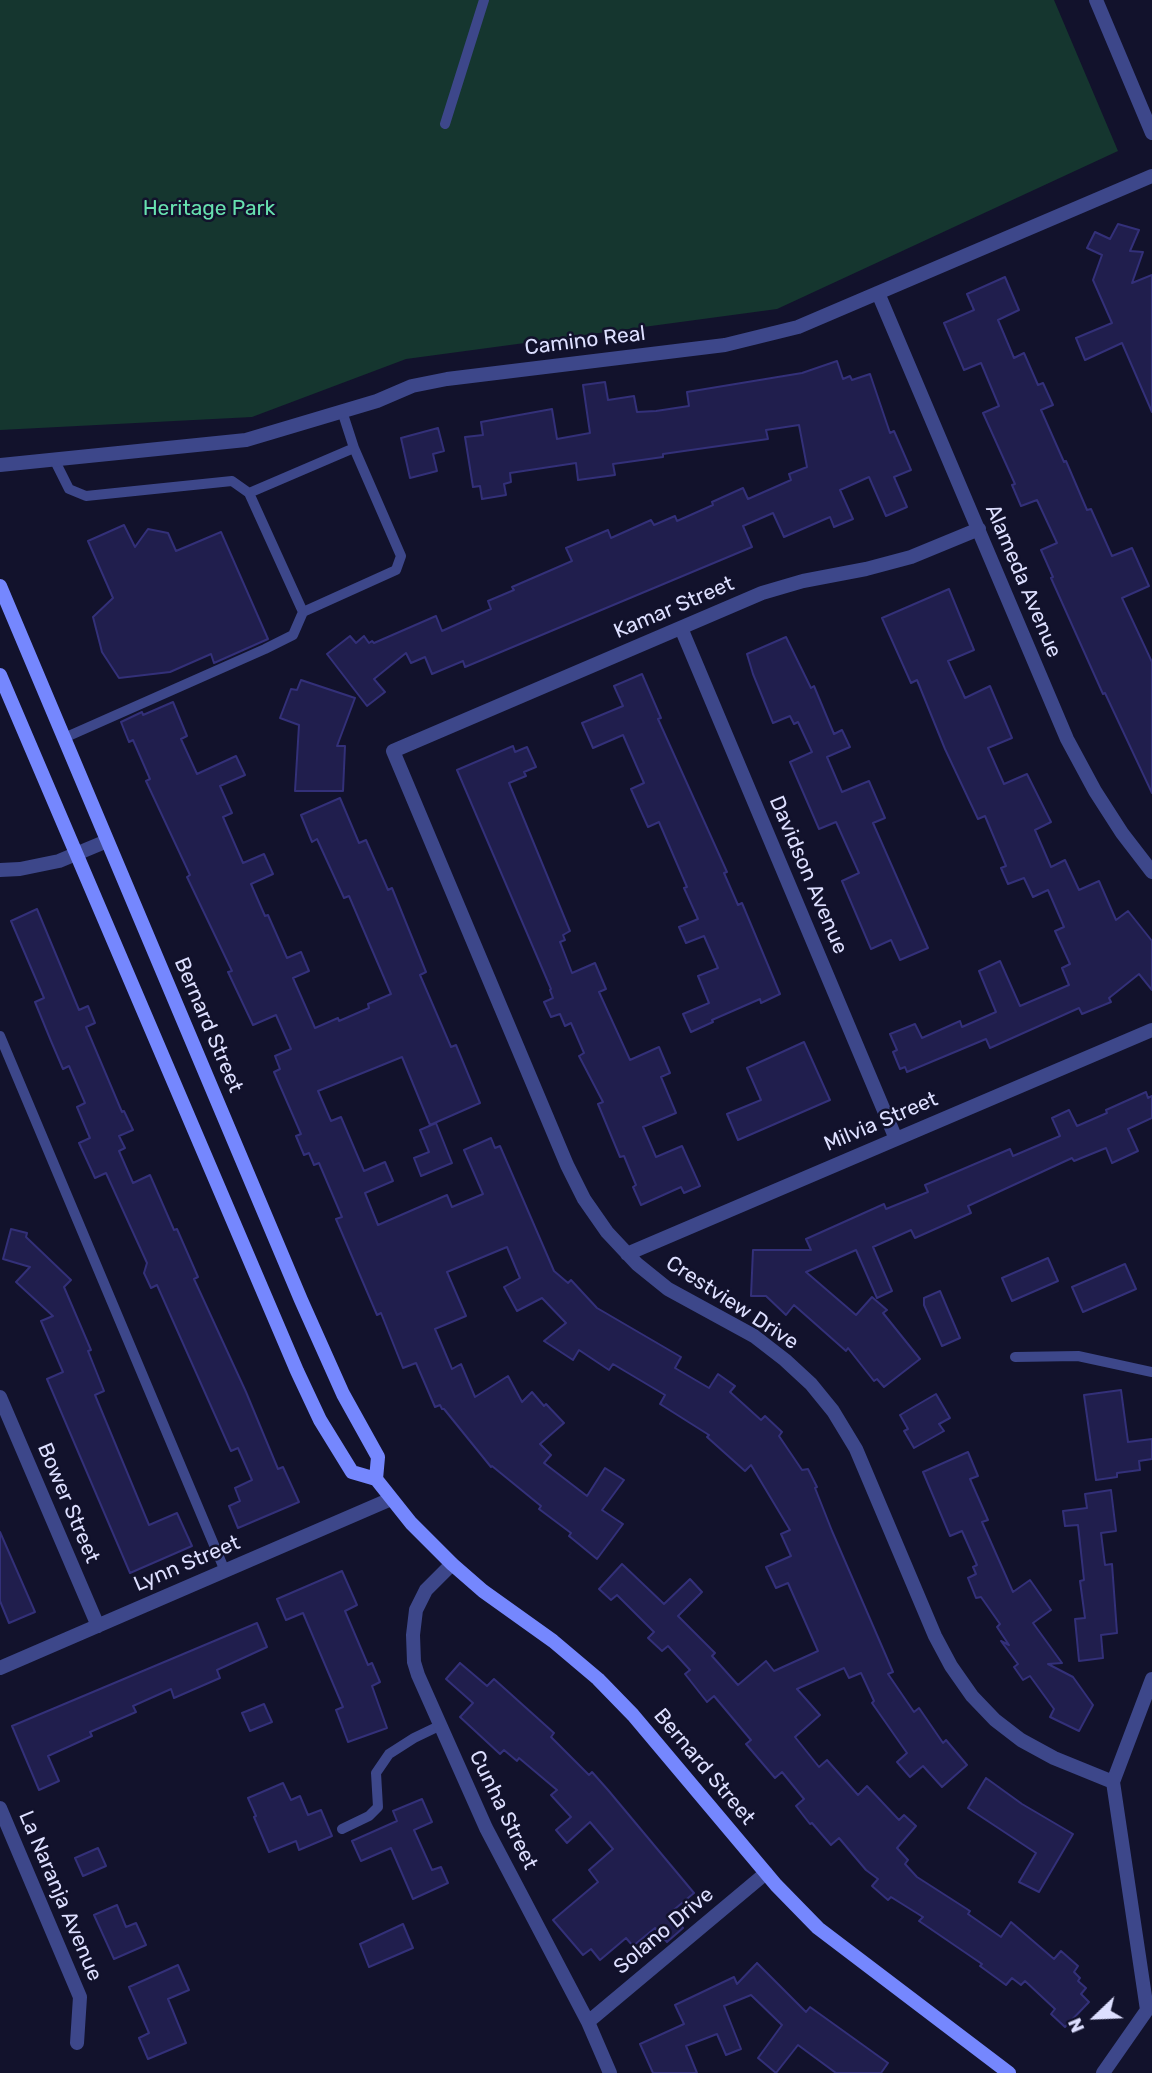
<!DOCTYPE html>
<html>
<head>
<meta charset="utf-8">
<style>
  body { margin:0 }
  #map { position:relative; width:1152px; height:2073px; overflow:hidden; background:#12122c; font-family:Rubik,sans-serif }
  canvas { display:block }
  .north { position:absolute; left:1061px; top:1982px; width:70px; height:70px; -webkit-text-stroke:5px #12122c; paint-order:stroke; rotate:247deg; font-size:19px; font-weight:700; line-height:28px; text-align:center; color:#dddfff }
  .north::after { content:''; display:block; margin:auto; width:24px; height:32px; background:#dddfff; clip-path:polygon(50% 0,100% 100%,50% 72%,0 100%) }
</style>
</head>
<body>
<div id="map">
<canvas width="1152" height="2073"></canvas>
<div class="north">N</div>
</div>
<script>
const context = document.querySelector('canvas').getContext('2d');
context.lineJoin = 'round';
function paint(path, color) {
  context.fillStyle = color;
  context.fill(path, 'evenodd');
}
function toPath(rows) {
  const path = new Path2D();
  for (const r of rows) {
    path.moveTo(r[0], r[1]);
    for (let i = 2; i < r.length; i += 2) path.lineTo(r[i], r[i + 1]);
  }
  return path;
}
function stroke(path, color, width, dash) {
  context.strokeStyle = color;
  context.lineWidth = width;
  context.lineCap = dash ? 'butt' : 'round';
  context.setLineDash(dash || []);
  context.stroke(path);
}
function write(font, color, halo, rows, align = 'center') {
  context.font = font + ' Rubik,sans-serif';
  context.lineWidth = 5;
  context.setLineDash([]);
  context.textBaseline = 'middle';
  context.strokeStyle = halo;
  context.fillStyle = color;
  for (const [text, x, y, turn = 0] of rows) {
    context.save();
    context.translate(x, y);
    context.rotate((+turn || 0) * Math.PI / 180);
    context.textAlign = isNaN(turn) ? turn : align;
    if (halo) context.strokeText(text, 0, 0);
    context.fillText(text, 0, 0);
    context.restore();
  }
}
const green = toPath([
  [0,0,1054,0,1118,151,777,309,406,359,252,417,0,430]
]);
const building = toPath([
  [1118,224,1139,230,1130,251,1143,252,1132,283,1152,275,1152,412,1122,343,1085,360,1076,338,1112,323,1093,280,1102,255,1087,248,1095,232,1110,239,1118,224],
  [1005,277,1019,310,998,320,1014,358,1024,353,1038,385,1043,383,1053,405,1041,410,1064,462,1066,461,1087,510,1091,509,1112,556,1132,548,1149,586,1122,598,1152,662,1152,793,1105,693,1103,694,1051,578,1053,577,1041,550,1057,543,1037,500,1021,506,1012,485,1015,484,983,413,999,406,981,363,964,370,944,323,974,310,967,294,1005,277],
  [837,361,843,379,850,376,852,380,870,374,890,433,894,431,911,470,894,477,907,507,886,516,869,477,840,490,853,519,834,527,830,517,784,537,773,513,743,526,752,547,465,667,463,661,432,674,425,657,411,663,406,653,374,679,385,692,367,706,327,654,350,636,356,643,364,636,369,643,372,641,374,643,436,616,442,631,491,609,488,601,514,590,512,587,572,561,566,548,608,530,611,538,651,520,654,525,675,516,677,521,713,505,712,502,743,488,748,499,791,480,789,474,807,467,799,425,766,430,768,439,663,454,663,457,613,464,615,475,578,480,576,463,510,473,511,482,504,484,506,495,482,499,480,486,473,487,465,437,483,435,481,422,552,409,557,439,590,433,583,385,605,382,608,400,634,396,637,412,656,411,689,406,687,392,802,373,837,361],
  [438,428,444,451,433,454,437,471,410,478,401,438,438,428],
  [124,525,135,547,148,529,168,533,176,551,221,532,268,639,214,663,211,654,170,672,119,678,102,652,93,617,113,598,88,541,124,525],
  [949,589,974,650,948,661,965,698,990,686,1012,738,988,748,1004,784,1027,774,1051,822,1035,830,1051,867,1065,860,1079,890,1099,881,1116,920,1128,911,1152,941,1152,990,1139,974,1109,998,1111,1002,1082,1014,1079,1008,990,1048,986,1039,907,1072,905,1067,900,1069,893,1052,897,1050,890,1034,915,1024,922,1038,960,1021,962,1027,996,1012,979,971,1000,961,1020,1006,1069,985,1062,968,1070,964,1055,931,1064,927,1048,890,1033,897,1024,878,1008,884,1001,868,1006,866,985,816,978,819,945,749,917,680,911,683,882,618,949,589],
  [786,637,811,688,814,686,834,734,842,730,850,747,827,757,842,792,869,781,885,818,873,823,928,948,900,960,891,940,871,949,842,881,859,873,836,822,819,829,790,762,812,752,798,722,794,724,790,716,773,723,753,674,747,654,786,637],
  [642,674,661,718,658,719,727,872,724,873,738,905,742,903,780,994,761,1003,760,999,712,1020,713,1022,691,1032,683,1014,709,1003,698,976,718,968,704,936,686,943,679,927,698,919,684,888,687,887,659,822,648,827,631,789,644,783,623,735,593,748,582,723,623,706,614,686,642,674],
  [301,680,355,698,337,746,345,746,343,791,295,791,299,725,280,718,291,689,297,690,301,680],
  [173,702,187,736,181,739,197,774,236,756,245,775,220,786,232,813,223,817,243,863,264,854,273,874,251,884,265,916,268,915,287,958,301,952,309,971,293,978,315,1028,338,1018,339,1021,369,1008,368,1004,391,994,349,896,344,898,317,839,312,842,301,815,340,798,359,843,366,840,388,890,392,888,426,972,420,975,451,1047,456,1045,480,1103,430,1125,402,1057,318,1091,331,1121,341,1117,364,1171,385,1162,393,1181,365,1193,378,1225,447,1195,452,1207,483,1194,464,1150,491,1138,495,1148,500,1146,554,1271,568,1283,571,1280,597,1308,681,1357,675,1368,709,1388,718,1374,735,1386,730,1392,761,1420,765,1416,782,1432,779,1436,802,1470,808,1469,817,1487,815,1488,832,1531,893,1672,888,1674,914,1712,919,1708,943,1743,946,1740,967,1765,942,1787,923,1766,910,1777,897,1762,907,1753,872,1703,874,1701,861,1673,849,1678,844,1668,797,1689,820,1715,795,1737,819,1767,827,1760,858,1795,867,1786,899,1820,904,1815,916,1826,897,1848,908,1860,905,1864,917,1877,970,1911,968,1914,1001,1937,1011,1922,1054,1959,1061,1951,1078,1966,1074,1972,1080,1978,1078,1981,1086,1988,1081,1994,1089,2002,1065,2027,1051,2014,1055,2009,1025,1981,1021,1985,1012,1978,1006,1985,980,1966,982,1964,919,1921,923,1917,891,1897,888,1900,872,1886,878,1879,866,1870,839,1838,831,1845,812,1823,810,1824,796,1806,804,1799,782,1772,775,1778,746,1744,751,1740,714,1696,707,1702,685,1674,690,1670,668,1646,662,1651,648,1638,654,1632,617,1595,611,1600,599,1589,622,1564,664,1604,690,1579,702,1592,678,1616,715,1653,712,1656,738,1685,766,1661,774,1671,818,1651,788,1583,776,1588,766,1567,791,1556,781,1534,790,1530,751,1465,745,1471,707,1437,709,1435,660,1404,665,1395,613,1364,609,1370,579,1350,573,1360,544,1341,566,1323,542,1298,517,1311,504,1287,520,1278,507,1247,447,1272,466,1316,435,1329,452,1369,461,1364,475,1397,508,1376,522,1402,532,1392,544,1406,546,1404,564,1423,540,1444,551,1455,544,1463,587,1496,605,1468,624,1480,602,1510,623,1524,597,1559,569,1536,571,1533,539,1509,541,1506,492,1466,491,1467,444,1409,442,1409,440,1405,435,1407,416,1363,403,1368,381,1313,377,1315,336,1219,342,1217,319,1163,314,1165,309,1153,304,1155,296,1136,301,1134,274,1072,280,1069,275,1056,291,1049,276,1015,253,1025,228,972,232,971,187,877,190,875,146,781,150,779,133,740,129,742,121,722,142,712,143,715,173,702],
  [513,746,515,752,527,747,536,767,524,772,526,776,509,783,570,931,563,935,565,940,560,942,572,973,595,963,606,989,599,992,630,1060,659,1047,670,1073,661,1077,676,1113,643,1127,656,1157,682,1146,700,1186,684,1193,681,1187,641,1205,633,1187,636,1185,624,1156,620,1157,598,1104,603,1102,579,1056,584,1053,571,1023,565,1026,560,1014,551,1017,544,1002,553,998,550,990,551,989,457,770,513,746],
  [37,909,79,1010,88,1006,95,1023,86,1027,122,1112,124,1111,133,1130,119,1136,125,1148,119,1151,133,1183,150,1175,174,1230,177,1229,198,1277,194,1279,246,1392,278,1469,283,1467,299,1502,238,1528,229,1506,240,1501,235,1488,252,1480,238,1448,231,1451,157,1285,151,1288,144,1273,147,1263,106,1173,95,1178,79,1143,90,1138,77,1107,85,1103,69,1066,63,1069,51,1041,35,1002,44,998,11,921,37,909],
  [804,1042,830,1100,738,1140,727,1114,761,1100,747,1068,804,1042],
  [1146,1092,1148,1098,1152,1096,1152,1118,1128,1129,1138,1151,1112,1163,1106,1148,1074,1161,1072,1158,968,1206,971,1213,915,1238,911,1230,873,1247,892,1291,877,1298,856,1250,806,1272,856,1315,872,1297,887,1310,883,1313,920,1359,884,1387,877,1379,874,1381,848,1348,846,1351,794,1305,786,1315,766,1296,751,1296,753,1250,811,1250,806,1239,884,1204,886,1209,928,1192,925,1185,956,1172,1010,1149,1013,1156,1060,1136,1052,1118,1069,1110,1077,1126,1107,1113,1106,1110,1146,1092],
  [436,1123,452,1163,421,1176,414,1158,429,1152,420,1130,436,1123],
  [11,1229,27,1233,26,1237,71,1280,64,1287,91,1350,88,1351,104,1391,95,1395,149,1525,177,1513,192,1546,130,1573,47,1379,63,1372,41,1321,53,1316,16,1282,30,1267,3,1259,11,1229],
  [1048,1258,1058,1281,1012,1301,1002,1278,1048,1258],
  [1125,1264,1136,1289,1083,1312,1072,1287,1125,1264],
  [940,1291,960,1338,942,1346,924,1305,924,1298,940,1291],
  [1121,1390,1128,1442,1152,1439,1152,1459,1139,1461,1140,1470,1117,1473,1117,1477,1096,1480,1084,1395,1121,1390],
  [936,1394,950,1418,939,1424,944,1431,914,1448,904,1431,908,1429,900,1415,936,1394],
  [968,1452,978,1476,970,1479,988,1520,982,1522,1013,1592,1030,1580,1051,1610,1033,1623,1062,1663,1048,1664,1073,1677,1093,1705,1079,1731,1050,1717,1054,1709,1030,1676,1023,1680,1014,1667,1018,1664,1001,1641,1009,1645,997,1627,1000,1624,981,1597,976,1598,968,1578,976,1574,973,1567,977,1565,962,1531,950,1536,923,1472,968,1452],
  [1111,1490,1116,1531,1101,1533,1105,1565,1112,1564,1117,1633,1101,1635,1103,1658,1079,1661,1075,1619,1085,1618,1080,1581,1084,1580,1078,1525,1065,1526,1063,1511,1087,1508,1085,1494,1111,1490],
  [0,1532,35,1612,9,1623,0,1601,0,1532],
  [342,1571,357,1605,345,1611,368,1665,372,1663,380,1682,372,1686,387,1728,348,1742,336,1710,343,1707,303,1613,286,1620,277,1599,342,1571],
  [257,1623,267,1647,217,1670,220,1678,174,1698,171,1689,133,1706,136,1712,90,1732,92,1736,48,1756,59,1781,39,1790,12,1726,257,1623],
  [460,1663,487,1686,494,1679,554,1733,551,1737,589,1775,592,1772,608,1790,694,1893,670,1913,683,1928,667,1942,655,1928,633,1946,626,1938,600,1960,591,1949,583,1955,553,1920,598,1882,589,1870,613,1849,590,1822,567,1843,556,1830,571,1817,551,1795,557,1790,519,1758,517,1761,504,1750,500,1754,460,1717,473,1703,446,1679,460,1663],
  [264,1704,272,1722,250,1731,242,1713,264,1704],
  [986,1778,1022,1804,1073,1834,1039,1892,1019,1882,1036,1853,968,1808,986,1778],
  [283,1783,291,1800,300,1796,308,1815,321,1810,332,1836,299,1850,296,1841,269,1852,254,1817,256,1816,248,1798,283,1783],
  [422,1799,432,1822,414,1830,432,1870,441,1867,448,1883,413,1899,391,1848,361,1861,352,1841,397,1821,393,1811,422,1799],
  [98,1848,106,1866,83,1876,75,1858,98,1848],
  [117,1905,126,1927,136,1923,146,1945,114,1959,94,1915,117,1905],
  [403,1924,413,1948,369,1967,360,1944,403,1924],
  [757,1963,806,2012,810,2007,888,2063,881,2073,836,2073,798,2045,776,2073,758,2058,782,2025,751,1995,724,2006,741,2049,726,2055,717,2034,686,2046,697,2073,653,2073,640,2044,684,2024,675,2005,734,1977,737,1984,757,1963],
  [178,1965,189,1990,168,1999,186,2043,148,2059,139,2038,149,2033,129,1987,178,1965]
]);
const lane = toPath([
  [445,124,484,0],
  [342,411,354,448],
  [54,459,69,489,86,496,232,481,249,493,303,612,396,570,401,556,354,448,249,493],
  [64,738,265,649,293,635,303,612],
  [0,1036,225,1571],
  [1015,1357,1078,1356,1152,1372],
  [342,1829,369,1816,378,1807,376,1773,389,1754,414,1738,439,1726]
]);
const street = toPath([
  [1096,0,1152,133],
  [878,293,1067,739,1095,791,1122,833,1152,872],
  [0,465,246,440,377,401,412,386,447,379,725,345,798,327,1152,176],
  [979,529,911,557,866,569,803,581,762,593,393,751,567,1165,584,1199,607,1232,637,1264,668,1289,754,1336,785,1360,811,1384,833,1411,856,1449,935,1636,951,1666,972,1696,995,1720,1021,1740,1054,1758,1113,1782],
  [681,628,896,1139],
  [0,870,20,869,59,861,107,841],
  [627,1254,1152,1030],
  [0,1397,98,1626],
  [452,1564,426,1590,416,1610,413,1635,414,1662,418,1675,486,1828,588,2022,610,2073],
  [0,1668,391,1499],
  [0,1808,80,1997,77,2043],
  [588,2022,766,1873],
  [1103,2073,1147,2010,1113,1782,1152,1679]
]);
const secondary = toPath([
  [0,586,301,1300,343,1394,378,1457,376,1479],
  [0,675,297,1371,320,1420,352,1472,376,1479,411,1523,452,1564,483,1591,553,1641,598,1679,633,1715,776,1885,818,1928,1009,2073]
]);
const parkNames = [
  ["Heritage Park",209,209]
];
const streetNames = [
  ["Camino Real",585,341,-7],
  ["Alameda Avenue",1023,581,67],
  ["Kamar Street",674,608,-23],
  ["Davidson Avenue",808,875,67],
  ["Bernard Street",208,1025,67],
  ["Milvia Street",881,1122,-23],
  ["Crestview Drive",732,1303,33],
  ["Bower Street",68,1503,67],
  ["Lynn Street",187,1564,-23],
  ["Bernard Street",704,1767,50],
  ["Cunha Street",503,1810,64],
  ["La Naranja Avenue",60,1896,67],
  ["Solano Drive",664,1931,-40]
];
paint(green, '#15362f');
paint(building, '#201e4d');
stroke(building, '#333079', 2);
stroke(lane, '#3d478a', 10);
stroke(street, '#3d478a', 14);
stroke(secondary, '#7587fe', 14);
write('21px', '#67e0af', '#12122c', parkNames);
write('21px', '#dddfff', '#12122c', streetNames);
</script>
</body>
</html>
